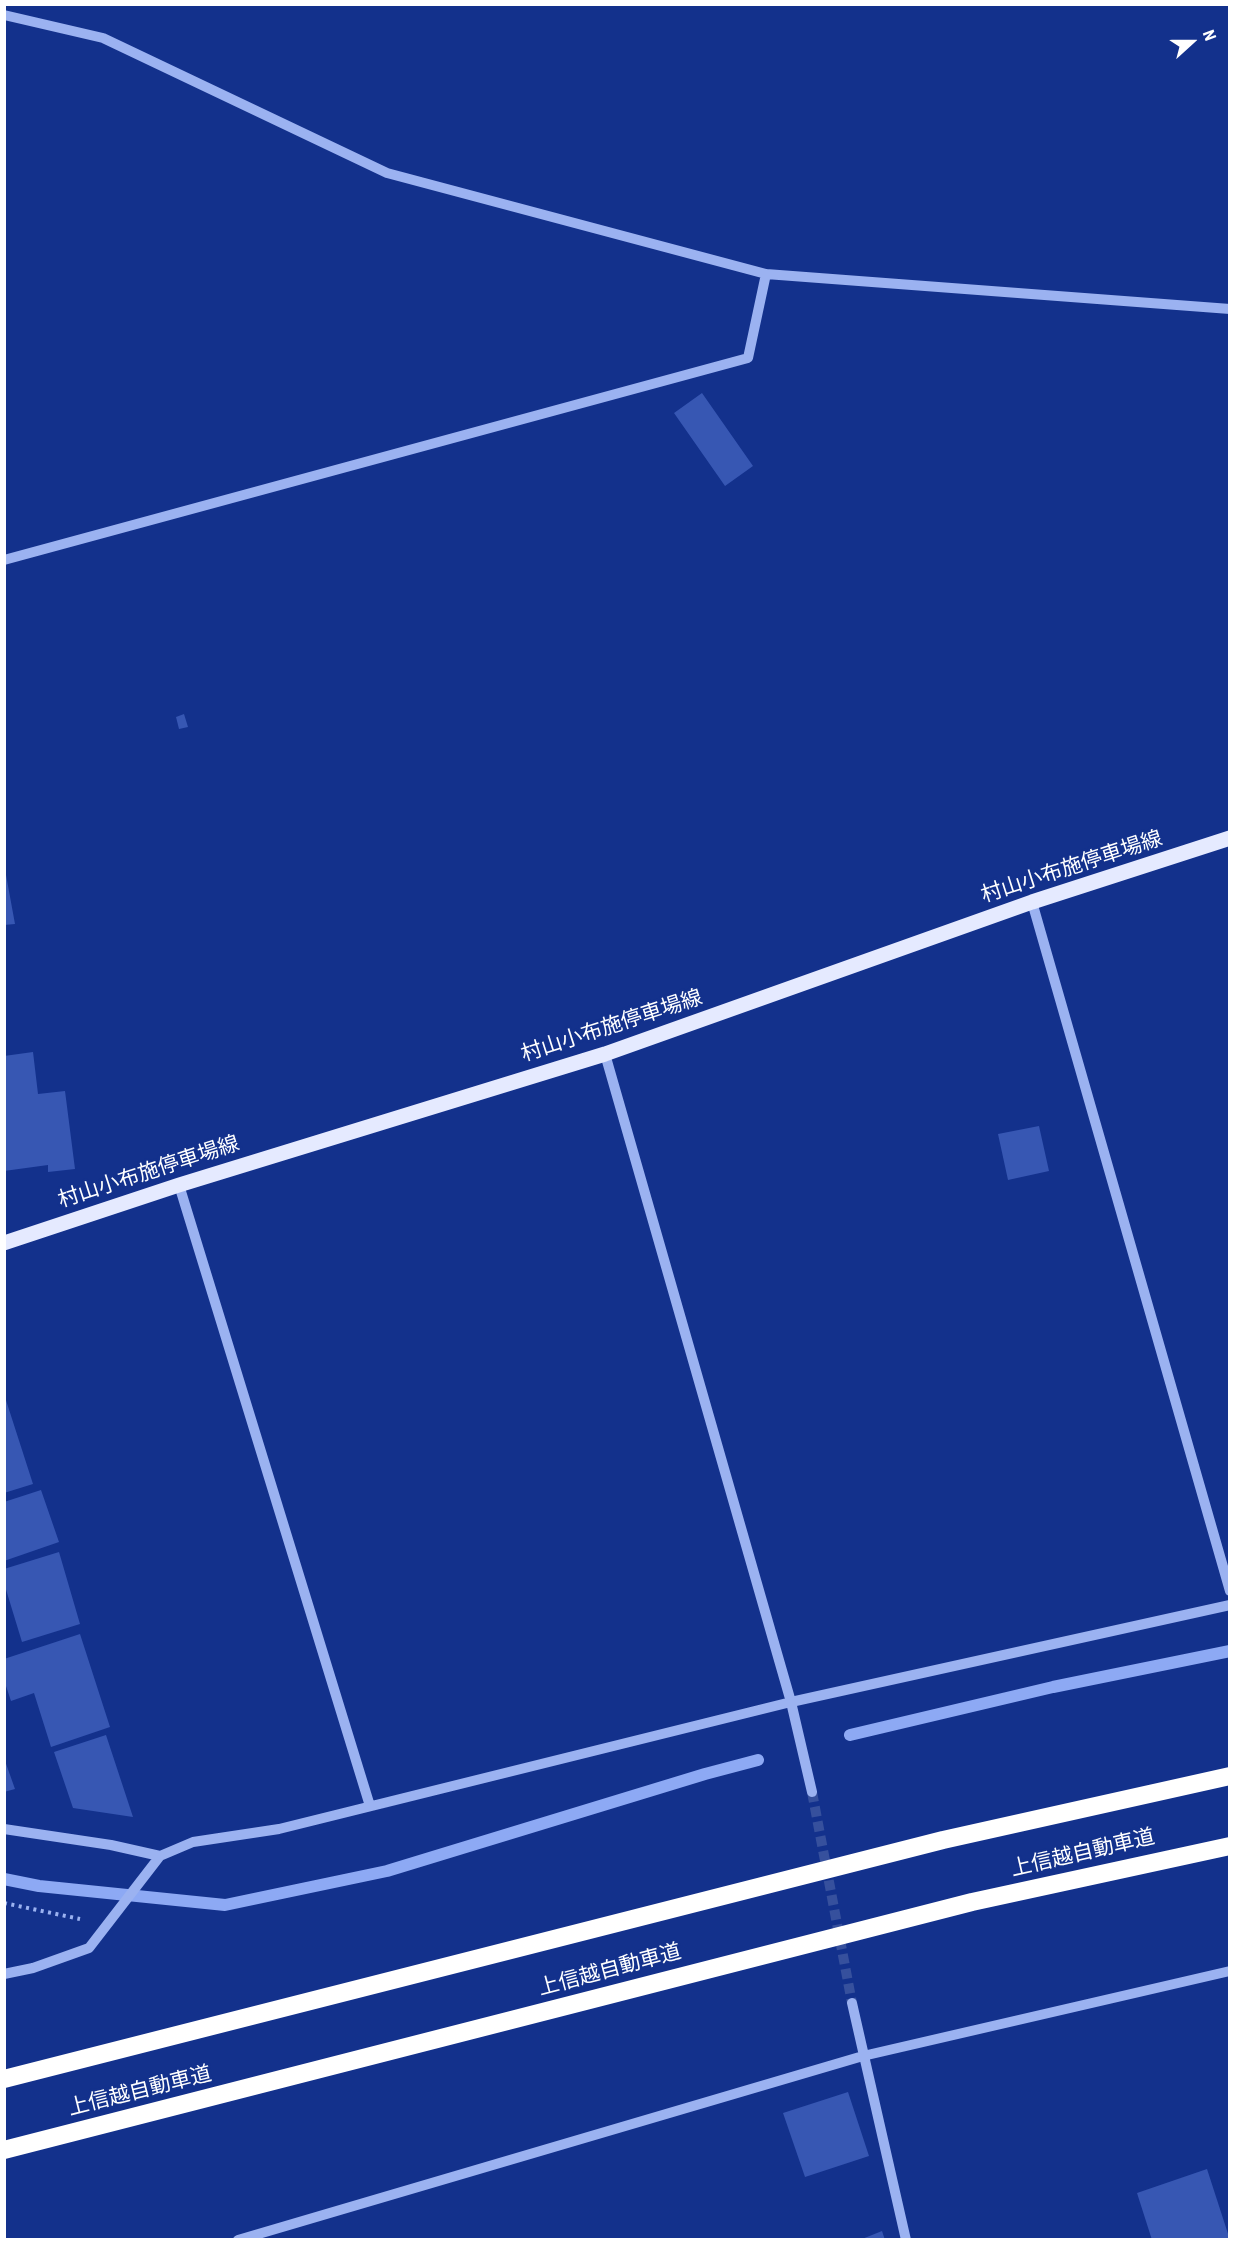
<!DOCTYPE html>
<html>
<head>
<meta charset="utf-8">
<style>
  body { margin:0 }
  #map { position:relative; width:1234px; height:2244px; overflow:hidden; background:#13318c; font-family:"Roboto Condensed",sans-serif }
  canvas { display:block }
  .frame { position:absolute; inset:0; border:6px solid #fff; pointer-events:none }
  .north { position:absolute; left:1162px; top:12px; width:60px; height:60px; -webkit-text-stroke:4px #13318c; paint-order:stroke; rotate:69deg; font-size:16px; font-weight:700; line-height:24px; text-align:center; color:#fff }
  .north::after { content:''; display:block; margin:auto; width:21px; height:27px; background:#fff; clip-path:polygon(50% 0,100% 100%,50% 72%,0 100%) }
</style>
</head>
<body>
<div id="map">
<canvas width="1234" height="2244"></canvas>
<div class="frame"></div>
<div class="north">N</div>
</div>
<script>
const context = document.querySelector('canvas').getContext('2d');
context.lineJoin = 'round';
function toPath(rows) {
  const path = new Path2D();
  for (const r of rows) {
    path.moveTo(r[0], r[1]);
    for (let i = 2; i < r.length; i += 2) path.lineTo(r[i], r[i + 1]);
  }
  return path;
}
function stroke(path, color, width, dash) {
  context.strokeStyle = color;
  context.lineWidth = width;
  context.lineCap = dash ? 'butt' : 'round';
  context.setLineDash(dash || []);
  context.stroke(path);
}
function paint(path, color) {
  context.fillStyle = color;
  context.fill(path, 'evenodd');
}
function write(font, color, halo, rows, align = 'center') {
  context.font = font + ' "Roboto Condensed","Noto Sans JP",sans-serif';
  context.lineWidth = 5;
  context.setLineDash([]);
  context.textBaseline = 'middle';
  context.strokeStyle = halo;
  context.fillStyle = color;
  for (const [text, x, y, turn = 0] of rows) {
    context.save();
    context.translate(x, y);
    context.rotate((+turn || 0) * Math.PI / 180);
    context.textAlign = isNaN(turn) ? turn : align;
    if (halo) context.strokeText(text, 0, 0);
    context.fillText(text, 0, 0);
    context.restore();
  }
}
const stream = toPath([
  [850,1735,1053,1687,1230,1651],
  [4,1879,39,1886,225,1905,387,1871,705,1774,758,1760]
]);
const building = toPath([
  [702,393,753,466,725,486,674,413],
  [184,714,188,727,179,729,176,717],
  [4,864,15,924,4,925],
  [33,1052,38,1094,65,1091,75,1169,48,1172,48,1165,4,1171,4,1056],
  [1039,1126,1049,1171,1008,1180,998,1134],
  [4,1394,33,1484,4,1493],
  [41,1490,59,1542,4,1561,4,1502],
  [59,1552,80,1624,22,1642,4,1583,4,1569],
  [80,1634,110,1727,51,1747,34,1693,11,1701,4,1680,4,1659],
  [106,1735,133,1817,73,1808,54,1752],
  [4,1758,15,1789,4,1792],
  [848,2092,869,2156,805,2177,783,2113],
  [1207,2169,1230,2240,1152,2240,1137,2193],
  [882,2231,885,2240,862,2240,862,2239]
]);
const minorTunnel = toPath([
  [812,1792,852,2003]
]);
const path = toPath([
  [4,1903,80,1919]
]);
const minor = toPath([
  [4,15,103,38,387,173,766,274,1230,309],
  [4,560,748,358,766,274],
  [1032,902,1230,1591],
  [605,1054,791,1702,812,1792],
  [179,1185,370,1806],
  [4,1829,111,1845,160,1856],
  [4,1974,33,1968,89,1948,160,1856,193,1842,279,1829,791,1702,1230,1605],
  [852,2003,906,2240],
  [238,2240,863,2056,1230,1971]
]);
const major = toPath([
  [4,1243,179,1185,605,1054,1032,902,1230,838]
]);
const highway = toPath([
  [4,2079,943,1840,1230,1776],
  [4,2150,972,1902,1230,1846]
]);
const streetNames = [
  ["村山小布施停車場線",1072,868,-18],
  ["村山小布施停車場線",612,1027,-18],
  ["村山小布施停車場線",149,1173,-18],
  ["上信越自動車道",1083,1854,-13],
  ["上信越自動車道",610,1971,-15],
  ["上信越自動車道",140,2092,-14]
];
stroke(stream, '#8da9f4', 12);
paint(building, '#3757b3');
stroke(minorTunnel, '#36509d', 10, [10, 5]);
stroke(path, '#9bb2f1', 4, [3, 4.5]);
stroke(minor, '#9bb2f1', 10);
stroke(major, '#e5eaff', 15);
stroke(highway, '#fff', 18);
write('21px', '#fff', '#13318c', streetNames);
</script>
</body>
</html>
